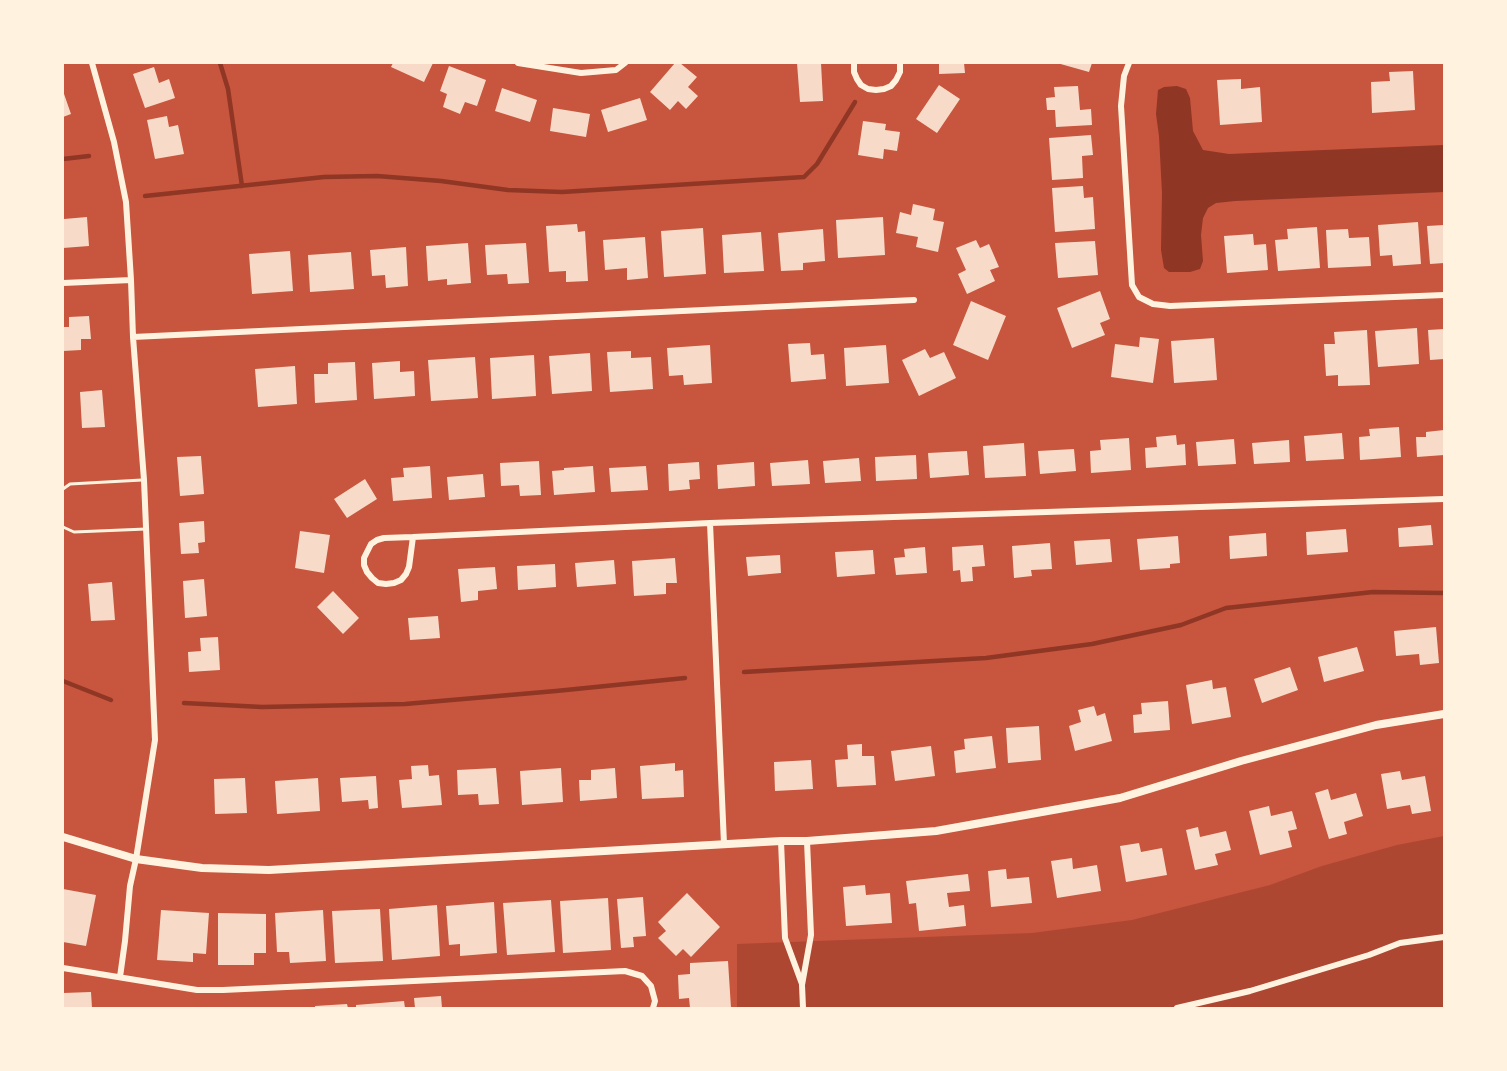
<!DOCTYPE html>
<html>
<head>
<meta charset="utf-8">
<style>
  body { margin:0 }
  #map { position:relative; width:1507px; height:1071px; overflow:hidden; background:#c8553d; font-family:"IBM Plex Sans",sans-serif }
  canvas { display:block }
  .frame { position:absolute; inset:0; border:64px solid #fff3e0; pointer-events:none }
</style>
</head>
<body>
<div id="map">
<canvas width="1507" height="1071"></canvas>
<div class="frame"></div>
</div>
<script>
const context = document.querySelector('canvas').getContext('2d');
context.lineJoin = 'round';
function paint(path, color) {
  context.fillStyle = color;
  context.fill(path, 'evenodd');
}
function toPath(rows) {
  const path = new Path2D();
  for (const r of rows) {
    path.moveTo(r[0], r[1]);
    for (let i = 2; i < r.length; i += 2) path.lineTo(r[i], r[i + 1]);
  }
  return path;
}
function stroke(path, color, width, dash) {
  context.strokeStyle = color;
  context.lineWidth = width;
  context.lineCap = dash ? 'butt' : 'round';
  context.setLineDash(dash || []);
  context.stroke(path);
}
const green = toPath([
  [1444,836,1444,1008,737,1008,737,944,1032,933,1132,920,1270,885,1322,866,1397,845]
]);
const water = toPath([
  [1177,86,1186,89,1190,98,1193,131,1203,150,1229,154,1444,145,1444,192,1235,201,1216,203,1208,208,1203,218,1201,235,1203,261,1200,269,1190,272,1169,272,1164,268,1161,250,1162,193,1159,136,1156,114,1158,90,1164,87]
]);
const stream = toPath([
  [220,63,228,89,242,186],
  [63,159,89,156],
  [145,196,324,177,377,176,441,181,508,190,562,192,804,177,817,164,855,102],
  [744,672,986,658,1092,644,1181,625,1226,608,1373,592,1444,593],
  [63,681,111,700],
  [184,703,262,707,405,704,556,691,685,678]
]);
const building = toPath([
  [393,63,433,63,424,82,391,67],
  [675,63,680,63,697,77,688,87,698,96,686,109,678,101,670,110,650,92],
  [797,63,821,63,823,101,800,102],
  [939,63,964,63,965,73,939,74],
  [1057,63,1092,63,1089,72],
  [449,66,486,80,477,106,465,102,460,114,443,107,447,94,440,91],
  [154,67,159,83,169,79,175,98,145,108,133,74],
  [1413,71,1415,110,1372,113,1371,82,1390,81,1389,72],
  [1241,79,1241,89,1260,87,1262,122,1220,125,1217,80],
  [939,85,960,99,937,133,916,119],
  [1078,86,1080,110,1091,109,1092,125,1056,127,1055,110,1047,110,1046,98,1055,97,1054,87],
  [502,88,537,100,530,122,495,111],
  [63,91,71,114,63,117],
  [640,98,647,120,608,132,601,110],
  [553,108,590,114,586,137,550,131],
  [167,116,169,127,178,125,184,154,155,159,147,120],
  [863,121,886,124,885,130,900,132,897,151,884,149,883,159,858,155],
  [1091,135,1093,155,1082,156,1083,178,1052,180,1049,138],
  [1083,186,1084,198,1093,197,1095,229,1055,232,1052,188],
  [913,204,935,209,933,220,944,222,938,252,916,247,918,237,896,233,900,212,911,215],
  [87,217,89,246,63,248,64,219],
  [883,217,885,255,838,258,836,220],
  [1418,222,1421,264,1393,266,1392,255,1380,256,1378,225],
  [577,224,578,232,585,231,588,281,566,282,566,271,549,272,546,226],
  [1444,225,1444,263,1430,264,1427,226],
  [1317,227,1320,268,1278,271,1275,240,1288,239,1287,229],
  [703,228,706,274,664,277,661,231],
  [823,229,825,261,803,263,803,270,781,271,778,233],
  [1348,229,1349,238,1369,237,1371,266,1328,268,1326,230],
  [761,232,764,271,724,273,722,235],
  [1253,234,1254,245,1266,244,1268,270,1227,273,1224,236],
  [645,237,648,278,627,280,627,268,605,270,603,240],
  [976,240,980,248,989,244,999,267,990,270,995,281,967,294,958,274,966,270,956,248],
  [1095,241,1098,275,1058,278,1055,243],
  [468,243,471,283,447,285,447,279,428,281,426,246],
  [526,243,529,283,508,284,507,274,487,275,485,245],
  [406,247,408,286,386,288,385,275,372,276,370,250],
  [290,251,293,291,252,294,249,254],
  [351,252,354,289,310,292,308,255],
  [1100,291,1110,319,1100,323,1105,335,1072,348,1057,308],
  [971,301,1006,316,988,360,953,345],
  [89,316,91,339,81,339,81,350,63,351,63,327,69,327,69,317],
  [1417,328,1419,364,1378,367,1375,331],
  [1444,329,1444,359,1430,360,1428,330],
  [1367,330,1370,385,1338,386,1338,375,1326,376,1324,344,1335,344,1334,332],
  [1140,337,1159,339,1153,383,1111,377,1115,344,1139,347],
  [1214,338,1217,380,1174,383,1171,341],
  [810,343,811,355,824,354,826,379,791,382,788,344],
  [710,345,712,383,684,385,683,375,669,376,667,348],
  [886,345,889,383,846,386,844,348],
  [925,349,930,358,944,352,956,378,919,396,902,360],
  [631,351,631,358,651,357,653,389,610,392,607,352],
  [590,353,592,391,552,394,549,356],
  [534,355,536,396,492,399,490,358],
  [475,357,478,398,431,401,428,360],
  [400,361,400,372,414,371,415,396,374,399,372,363],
  [355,362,357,400,315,403,314,374,328,374,328,363],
  [295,366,297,404,258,407,255,369],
  [102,390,105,427,82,428,80,392],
  [1399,427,1401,457,1360,460,1359,437,1370,436,1369,429],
  [1444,430,1444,455,1417,457,1416,437,1426,437,1426,432],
  [1342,433,1344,459,1306,461,1304,436],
  [1176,435,1177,445,1185,444,1186,465,1146,468,1145,448,1157,447,1156,437],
  [1129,438,1131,470,1091,473,1090,451,1101,450,1100,440],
  [1234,439,1236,464,1198,466,1196,442],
  [1289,440,1290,462,1254,464,1252,443],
  [1024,443,1026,476,985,478,983,446],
  [1074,449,1076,471,1040,474,1038,451],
  [967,451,969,475,930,478,928,453],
  [916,455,917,479,876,481,875,457],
  [201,456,204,494,180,496,177,457],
  [859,458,861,481,825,483,823,461],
  [808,460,810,484,772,486,770,463],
  [539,461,541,495,520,496,519,485,501,486,500,463],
  [699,462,700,479,689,480,690,489,669,491,668,464],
  [754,462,755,486,718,489,717,465],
  [430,466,432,498,393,501,391,478,404,477,403,468],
  [593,466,595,492,554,495,552,471,564,470,564,468],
  [646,466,648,490,611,492,609,468],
  [483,474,485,497,449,500,447,477],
  [365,479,377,499,347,518,334,499],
  [204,521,205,542,198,543,199,553,181,554,179,523],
  [1431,525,1433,545,1399,547,1398,528],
  [1346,529,1348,552,1307,555,1306,532],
  [300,531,330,535,324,573,295,568],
  [1266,533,1267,556,1230,559,1229,536],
  [1178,536,1180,563,1170,564,1170,568,1140,570,1137,539],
  [1110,539,1112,562,1076,565,1074,541],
  [1050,543,1052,569,1031,570,1032,576,1014,578,1012,546],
  [983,545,985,566,972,567,973,581,961,582,960,570,953,571,952,547],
  [925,547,927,573,896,575,894,558,905,557,904,549],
  [873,550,875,574,837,577,835,552],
  [780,555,781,573,748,576,746,557],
  [675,558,677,583,666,583,666,594,634,596,632,561],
  [614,560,616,584,577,587,575,563],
  [555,564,556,587,518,590,517,566],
  [495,567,497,589,478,591,478,600,461,602,458,569],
  [204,579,207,616,185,618,183,581],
  [112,582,115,620,91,621,88,584],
  [333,591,359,618,343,634,317,607],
  [438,616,440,638,410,640,408,618],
  [1436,627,1439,663,1420,665,1419,654,1396,656,1394,631],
  [218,637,220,670,189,672,188,652,201,651,200,638],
  [1357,647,1364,671,1324,682,1318,657],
  [1290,667,1298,690,1262,703,1254,679],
  [1212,680,1213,689,1226,687,1231,717,1192,724,1186,685],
  [1168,701,1170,730,1134,733,1133,715,1142,714,1141,703],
  [1094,706,1097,716,1105,713,1112,741,1075,751,1069,726,1081,722,1078,710],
  [1039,726,1041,760,1008,763,1006,728],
  [992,736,996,768,956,773,954,751,965,749,964,739],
  [862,744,862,756,874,756,876,785,837,787,835,760,848,759,847,745],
  [931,746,935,776,895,781,891,751],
  [811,760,813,789,775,791,774,762],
  [675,763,675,771,683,770,684,797,642,799,640,766],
  [428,765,429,776,439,775,442,805,402,808,399,780,412,779,411,766],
  [496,768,499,804,479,805,478,794,458,795,457,770],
  [561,768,563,802,522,805,520,771],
  [615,768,617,798,580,801,579,780,591,780,591,770],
  [1400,771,1402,780,1425,776,1431,811,1412,814,1410,805,1387,809,1381,774],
  [376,776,378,808,369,809,368,800,342,802,340,778],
  [245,778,247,813,215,814,214,779],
  [318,778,320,811,277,814,275,781],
  [1328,789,1331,800,1356,793,1363,816,1344,822,1347,834,1329,839,1315,793],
  [1269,806,1271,816,1292,811,1297,829,1288,831,1292,847,1260,855,1249,811],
  [1198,827,1200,837,1226,831,1231,850,1215,854,1218,865,1195,870,1186,830],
  [1139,843,1141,852,1162,848,1167,875,1126,882,1120,846],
  [1072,858,1073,869,1097,865,1101,891,1057,898,1051,861],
  [1006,869,1007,879,1029,877,1032,903,991,907,988,871],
  [968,874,970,891,947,893,949,907,964,905,966,926,919,931,916,903,909,904,906,881],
  [865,885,866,895,890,893,892,923,846,926,843,887],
  [63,889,96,895,86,946,63,942],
  [687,893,720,927,691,957,683,949,676,956,658,938,666,931,658,922],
  [643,897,646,936,633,937,634,947,621,948,617,899],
  [608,898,611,950,563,953,560,901],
  [551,900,555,952,507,955,503,903],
  [494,902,497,953,460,956,460,944,449,945,446,906],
  [437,905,440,956,392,960,389,909],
  [380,909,383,961,335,963,332,911],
  [161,910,209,913,206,954,193,953,193,962,157,960],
  [323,910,326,961,290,963,289,952,277,952,275,913],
  [218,913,266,914,266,953,254,953,254,965,218,965],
  [728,961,731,1008,690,1008,689,998,679,999,678,975,690,974,690,963],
  [91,992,92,1008,63,1008,63,993],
  [441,996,442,1008,415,1008,414,998],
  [404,1001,405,1008,356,1008,356,1005],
  [347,1004,348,1008,315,1008,315,1006]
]);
const service = toPath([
  [63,489,70,484,142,480],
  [63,527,74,532,146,529]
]);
const minor = toPath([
  [92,63,114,142,126,202,131,280,133,337,144,480,155,740,136,859,130,886,125,941,120,977],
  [518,63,581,73,616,70,625,63],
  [854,63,854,72,857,79,861,85,868,89,876,90,884,89,891,86,896,80,900,72,900,63],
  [1129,63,1124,76,1121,106,1132,285,1139,297,1153,304,1170,306,1444,295],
  [63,283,131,280],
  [133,337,914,300],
  [710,523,724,844],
  [413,537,710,523,1444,499],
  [413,537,409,567,406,574,401,580,394,583,386,584,378,583,372,578,367,572,364,565,364,558,371,544,377,540,384,538,413,537],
  [781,841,785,938,802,984],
  [63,968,197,990,223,990,625,971,642,976,651,986,655,1001,653,1008],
  [803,1008,802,985,811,935,807,841],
  [1177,1008,1250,991,1369,955,1400,943,1444,937]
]);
const tertiary = toPath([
  [63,837,136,859,202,868,269,870,781,841,807,841,936,831,1120,798,1241,761,1376,725,1444,714]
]);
paint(green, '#ae4732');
paint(water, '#8f3625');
stroke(stream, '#8f3625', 4.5);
paint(building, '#f7dbc8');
stroke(service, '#fff3e0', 3);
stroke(minor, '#fff3e0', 6);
stroke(tertiary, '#fff3e0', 8);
</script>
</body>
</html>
